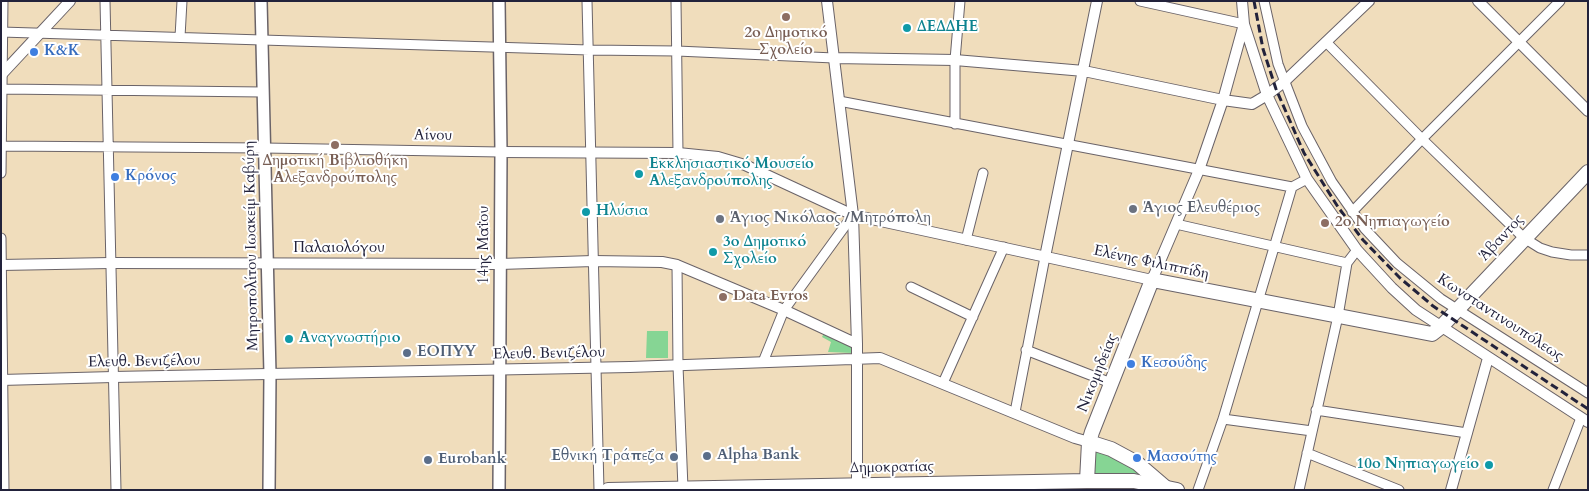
<!DOCTYPE html>
<html>
<head>
<meta charset="utf-8">
<style>
  body { margin:0 }
  #map { position:relative; width:1589px; height:491px; overflow:hidden; background:#f0ddbc; font-family:Cardo,serif }
  canvas { display:block }
  .frame { position:absolute; inset:0; border:2px solid #22223b; pointer-events:none }
</style>
</head>
<body>
<div id="map">
<canvas width="1589" height="491"></canvas>
<div class="frame"></div>
</div>
<script>
const context = document.querySelector('canvas').getContext('2d');
context.lineJoin = 'round';
function paint(path, color) {
  context.fillStyle = color;
  context.fill(path, 'evenodd');
}
function toPath(rows) {
  const path = new Path2D();
  for (const r of rows) {
    path.moveTo(r[0], r[1]);
    for (let i = 2; i < r.length; i += 2) path.lineTo(r[i], r[i + 1]);
  }
  return path;
}
function stroke(path, color, width, dash) {
  context.strokeStyle = color;
  context.lineWidth = width;
  context.lineCap = dash ? 'butt' : 'round';
  context.setLineDash(dash || []);
  context.stroke(path);
}
function write(font, color, halo, rows, align = 'center') {
  context.font = font + ' Cardo,serif';
  context.lineWidth = 4;
  context.setLineDash([]);
  context.textBaseline = 'middle';
  context.strokeStyle = halo;
  context.fillStyle = color;
  for (const [text, x, y, turn = 0] of rows) {
    context.save();
    context.translate(x, y);
    context.rotate((+turn || 0) * Math.PI / 180);
    context.textAlign = isNaN(turn) ? turn : align;
    if (halo) context.strokeText(text, 0, 0);
    context.fillText(text, 0, 0);
    context.restore();
  }
}
const green = toPath([
  [647,331,668,331,668,358,646,358],
  [824,333,853,346,852,353,828,352,831,342,822,337],
  [1095,449,1110,453,1154,482,1092,476]
]);
const minor = toPath([
  [105,1,116,490],
  [587,1,599,490],
  [676,1,678,153],
  [1140,1,1244,24],
  [1264,1,1278,64,1302,126,1332,182,1365,229,1397,263,1441,299,1588,393],
  [1,32,589,50,677,51,834,58],
  [180,37,182,1],
  [1326,42,1422,139,1524,238,1540,248,1552,252,1571,255,1588,255],
  [3,89,263,92],
  [839,101,1292,187,1307,179],
  [955,124,955,60,960,1],
  [1,146,264,148,501,152],
  [1,173,3,1],
  [1352,212,1422,139,1560,1],
  [1176,224,1347,263],
  [1,238,4,490],
  [966,240,983,173],
  [677,265,678,366,683,488],
  [911,287,973,317],
  [1026,350,1111,383],
  [763,362,784,310,853,215],
  [943,383,1004,247],
  [1316,410,1467,433],
  [1015,412,1045,257],
  [1223,419,1312,431],
  [1307,453,1399,490],
  [1198,490,1223,419,1292,187],
  [1299,490,1338,316,1347,263,1357,250],
  [1553,490,1581,418]
]);
const tertiary = toPath([
  [827,1,853,215,857,344,857,485],
  [1242,1,1244,24,1267,95,1307,179,1357,250,1392,288,1416,310,1588,422],
  [1478,1,1588,111],
  [834,58,955,60,1084,71,1223,100,1252,104,1267,95,1284,82,1369,1],
  [1,75,70,1],
  [501,152,678,153,718,157,745,165,853,215,1152,280,1199,170,1223,100,1244,24],
  [1045,257,1097,1],
  [1,265,110,263,500,264,593,261,662,262,677,265,784,310,857,344],
  [1,380,113,377,630,367,880,358,1075,438,1089,442],
  [1451,490,1488,358]
]);
const secondary = toPath([
  [261,1,270,374,269,490],
  [499,1,501,152,499,490]
]);
const primary = toPath([
  [1089,442,1111,449,1137,463,1165,487],
  [608,490,1087,481,1089,442,1092,432,1152,280,1432,334,1441,327,1588,172]
]);
const trunk = toPath([
  [1087,481,1134,481,1177,490]
]);
const rail = toPath([
  [1254,1,1263,49,1276,89,1304,153,1338,207,1363,240,1400,278,1433,306,1588,409]
]);
const markers = [
  [786,17,5,"#8d6e63"],
  [907,28,5,"#0f9aa8"],
  [34,52,5,"#3f7fe0"],
  [335,145,5,"#8d6e63"],
  [639,174,5,"#0f9aa8"],
  [115,177,5,"#3f7fe0"],
  [1133,209,5,"#6b7280"],
  [586,212,5,"#0f9aa8"],
  [720,219,5,"#6b7280"],
  [1325,223,5,"#8d6e63"],
  [713,252,5,"#0f9aa8"],
  [723,297,5,"#8d6e63"],
  [289,339,5,"#0f9aa8"],
  [407,353,5,"#5c6f8a"],
  [1131,364,5,"#3f7fe0"],
  [707,456,5,"#5c6f8a"],
  [674,457,5,"#5c6f8a"],
  [1137,458,5,"#3f7fe0"],
  [428,460,5,"#5c6f8a"],
  [1489,465,5,"#0f9aa8"]
];
const cultureNames = [
  ["ΔΕΔΔΗΕ",917,28],
  ["Εκκλησιαστικό Μουσείο",649,165],
  ["Αλεξανδρούπολης",649,182],
  ["Ηλύσια",596,212],
  ["3ο Δημοτικό",723,243],
  ["Σχολείο",723,260],
  ["Αναγνωστήριο",299,339],
  ["10ο Νηπιαγωγείο",1479,465,"right"]
];
const educationNames = [
  ["2o Δημοτικό",786,34],
  ["Σχολείο",786,51],
  ["Δημοτική Βιβλιοθήκη",335,162],
  ["Αλεξανδρούπολης",335,179],
  ["2ο Νηπιαγωγείο",1335,223,"left"],
  ["Data Evros",733,297,"left"]
];
const shopNames = [
  ["Κ&Κ",44,52],
  ["Κρόνος",125,177],
  ["Κεσούδης",1141,364],
  ["Μασούτης",1147,458]
];
const streetNames = [
  ["Αίνου",433,136,1],
  ["Άβαντος",1502,238,-47],
  ["14ης Μαΐου",485,245,-90],
  ["Μητροπολίτου Ιωακείμ Καβύρη",252,246,-91],
  ["Παλαιολόγου",339,249],
  ["Ελένης Φιλιππίδη",1151,263,12],
  ["Κωνσταντινουπόλεως",1500,318,33],
  ["Ελευθ. Βενιζέλου",549,354,-1],
  ["Ελευθ. Βενιζέλου",144,362,-1],
  ["Νικομηδείας",1098,373,-68],
  ["Δημοκρατίας",892,468,-1]
];
const worshipNames = [
  ["Άγιος Ελευθέριος",1143,209],
  ["Άγιος Νικόλαος /Μητρόπολη",730,219]
];
const serviceNames = [
  ["ΕΟΠΥΥ",417,353],
  ["Alpha Bank",717,456],
  ["Εθνική Τράπεζα",664,457,"right"],
  ["Eurobank",438,460]
];
paint(green, '#86d594');
stroke(minor, '#6a6368', 11);
stroke(tertiary, '#6a6368', 12);
stroke(secondary, '#6a6368', 14);
stroke(primary, '#6a6368', 16);
stroke(trunk, '#6a6368', 16);
stroke(minor, '#fff', 9);
stroke(tertiary, '#fff', 10);
stroke(secondary, '#fff', 11);
stroke(primary, '#fff', 14);
stroke(trunk, '#fff', 14);
stroke(rail, '#22223b', 3, [8, 4]);
for (const [x, y, r, color] of markers) {
  const dot = new Path2D();
  dot.arc(x, y, r, 0, 2 * Math.PI);
  context.fillStyle = color;
  context.fill(dot);
  stroke(dot, '#fff', 2);
}
write('bold 15px', '#0d838f', '#fff', cultureNames, 'left');
write('bold 15px', '#785e54', '#fff', educationNames);
write('bold 15px', '#366cbe', '#fff', shopNames, 'left');
write('15px', '#22223b', '#fff', streetNames);
write('bold 15px', '#5b616d', '#fff', worshipNames, 'left');
write('bold 15px', '#4e5e75', '#fff', serviceNames, 'left');
</script>
</body>
</html>
